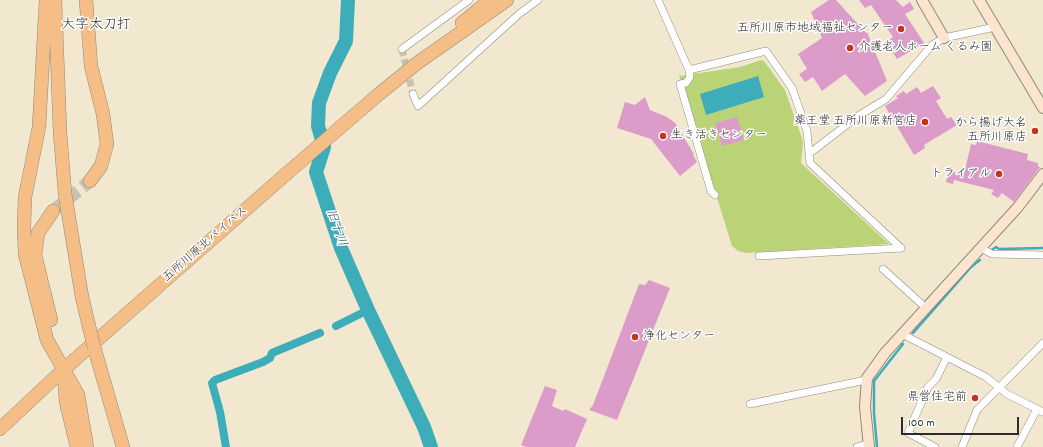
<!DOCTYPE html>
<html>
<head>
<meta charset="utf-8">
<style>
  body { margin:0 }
  #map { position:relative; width:1043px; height:447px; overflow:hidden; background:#f2e8d0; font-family:Dekko,sans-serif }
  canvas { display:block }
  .scale { position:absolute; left:901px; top:417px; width:118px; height:18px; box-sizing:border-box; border:2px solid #2b2b2b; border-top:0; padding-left:5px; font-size:12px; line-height:14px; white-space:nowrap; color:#2b2b2b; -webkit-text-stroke:3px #fff; paint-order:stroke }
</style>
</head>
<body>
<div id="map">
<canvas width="1043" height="447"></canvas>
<div class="scale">100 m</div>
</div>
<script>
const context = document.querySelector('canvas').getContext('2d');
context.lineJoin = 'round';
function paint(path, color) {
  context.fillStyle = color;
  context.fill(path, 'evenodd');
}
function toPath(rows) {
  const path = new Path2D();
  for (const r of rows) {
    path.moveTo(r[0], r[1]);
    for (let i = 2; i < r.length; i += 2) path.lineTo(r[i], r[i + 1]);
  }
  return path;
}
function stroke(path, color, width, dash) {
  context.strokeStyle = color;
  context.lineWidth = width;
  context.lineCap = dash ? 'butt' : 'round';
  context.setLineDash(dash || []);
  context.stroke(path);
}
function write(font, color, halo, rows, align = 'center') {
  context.font = font + ' Dekko,"Klee One",sans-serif';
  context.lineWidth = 3;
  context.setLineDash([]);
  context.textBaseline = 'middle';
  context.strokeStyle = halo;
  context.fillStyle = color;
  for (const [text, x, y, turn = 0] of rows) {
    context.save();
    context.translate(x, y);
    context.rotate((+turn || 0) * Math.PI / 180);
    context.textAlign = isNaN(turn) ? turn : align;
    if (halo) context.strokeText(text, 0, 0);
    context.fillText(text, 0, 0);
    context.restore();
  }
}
const green = toPath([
  [761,60,764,61,785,90,803,141,801,163,889,244,746,253,738,251,732,246,679,76,740,67]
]);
const water = toPath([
  [758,76,764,97,706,115,700,94]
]);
const stream = toPath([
  [990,251,996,247,999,249,1043,248],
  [913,333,971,267,980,260],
  [877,447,874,413,874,381,903,344]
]);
const canal = toPath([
  [336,326,368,310],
  [226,447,220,412,212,383,215,380,263,362,270,358,272,353,320,333]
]);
const river = toPath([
  [348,0,346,41,330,73,319,103,318,126,324,147,316,172,341,248,368,310,424,427,431,447]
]);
const building = toPath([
  [829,0,836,0,866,33,867,32,887,81,865,96,845,74,822,91,813,77,805,82,799,74,807,69,798,54,822,38,811,12],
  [859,0,896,0,903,7,910,2,914,9,905,14,924,43,897,59,886,42,893,37,871,5,865,8],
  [933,86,941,98,936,101,947,119,951,117,957,125,924,145,925,148,914,155,885,106,898,98,896,96,904,91,906,94,917,87,921,93],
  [645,97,650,110,667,117,675,123,694,154,693,155,697,162,680,176,651,139,617,128,625,102,635,105],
  [737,117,744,140,722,146,715,123],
  [977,141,1028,154,1027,160,1038,163,1038,166,1040,167,1014,202,1002,193,998,198,991,194,994,190,954,180,953,184,946,182,949,171,964,174,971,144,976,145],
  [649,280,670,288,617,420,589,410,593,405,639,284,645,285],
  [545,386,557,390,552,406,563,411,565,409,587,419,575,447,526,447,521,445]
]);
const streetTunnel = toPath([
  [402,49,413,94]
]);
const highwayTunnel = toPath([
  [53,211,90,181]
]);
const street = toPath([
  [658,0,689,70,766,51,792,88,807,131,810,163,901,248],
  [402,49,469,0],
  [689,70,690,77,686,83,680,84,711,191,715,195],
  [413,94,418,106,519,14,538,0],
  [810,153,858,116,886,99,932,45,944,38,995,27],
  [981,248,992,254,1043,255],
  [759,256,901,248],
  [883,269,926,308],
  [902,334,986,377,1007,394,1043,412],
  [750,404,866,380],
  [857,447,869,444],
  [935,447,908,433,928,387,936,379,947,357],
  [962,447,977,410,1043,343],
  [1017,447,1037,409]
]);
const secondary = toPath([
  [922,0,944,38],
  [979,0,1043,108],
  [869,447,865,407,867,378,885,353,1018,207,1043,174]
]);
const highway = toPath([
  [46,0,39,127,25,197,24,226,25,254,47,340,78,395,87,447],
  [55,0,60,132,65,194,82,297],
  [86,0,91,66,103,114,107,144,101,166,90,181],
  [462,23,490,0],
  [416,64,507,0],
  [51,320,35,255,38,233,53,211],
  [94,347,123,447],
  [64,374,66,402,77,447],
  [0,429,63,370,285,175]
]);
const highwayBridge = toPath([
  [285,175,379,94,416,64],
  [82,297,94,347]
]);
const markers = [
  [901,29,4,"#c8321e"],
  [850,48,4,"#c8321e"],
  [925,122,4,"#c8321e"],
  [1035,131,4,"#c8321e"],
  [663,136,4,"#c8321e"],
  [999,174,4,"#c8321e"],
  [635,337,4,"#c8321e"],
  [975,398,4,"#c8321e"]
];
const poiNames = [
  ["五所川原市地域福祉センター",893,29],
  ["介護老人ホーム くるみ園",858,48,"left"],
  ["薬王堂 五所川原新宮店",917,122],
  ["から揚げ大名",1027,124],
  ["五所川原店",1027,138],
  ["生き活きセンター",671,136,"left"],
  ["トライアル",991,174],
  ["浄化センター",643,337,"left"],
  ["県営住宅前",967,398]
];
const streetNames = [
  ["五所川原北バイパス",206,245,-41]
];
const waterNames = [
  ["旧十川",335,228,71]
];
const quarterNames = [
  ["大字太刀打",96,26]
];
paint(green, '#bbd377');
paint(water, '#3dadb9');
stroke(stream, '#3dadb9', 2.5);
stroke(canal, '#3dadb9', 8);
stroke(river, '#3dadb9', 14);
paint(building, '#db9cc9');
stroke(streetTunnel, '#cac2af', 7, [7, 3.5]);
stroke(highwayTunnel, '#cac2af', 13, [13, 6]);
stroke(street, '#8e8a7e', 8);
stroke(secondary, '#8e8a7e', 12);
stroke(highway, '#8e8a7e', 14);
stroke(street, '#fff', 7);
stroke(secondary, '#fbe5cf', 10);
stroke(highway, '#f6be87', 13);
stroke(highwayBridge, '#8e8a7e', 14, []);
stroke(highwayBridge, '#f6be87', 13);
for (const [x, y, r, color] of markers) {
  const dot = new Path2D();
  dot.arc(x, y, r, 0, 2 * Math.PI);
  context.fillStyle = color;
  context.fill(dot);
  stroke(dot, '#fff', 1.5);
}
write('12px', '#2b2b2b', '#fff', poiNames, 'right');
write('12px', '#2b2b2b', '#fff', streetNames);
write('italic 13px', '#325f64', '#fff', waterNames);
write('14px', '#2b2b2b', '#fff', quarterNames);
</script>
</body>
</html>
